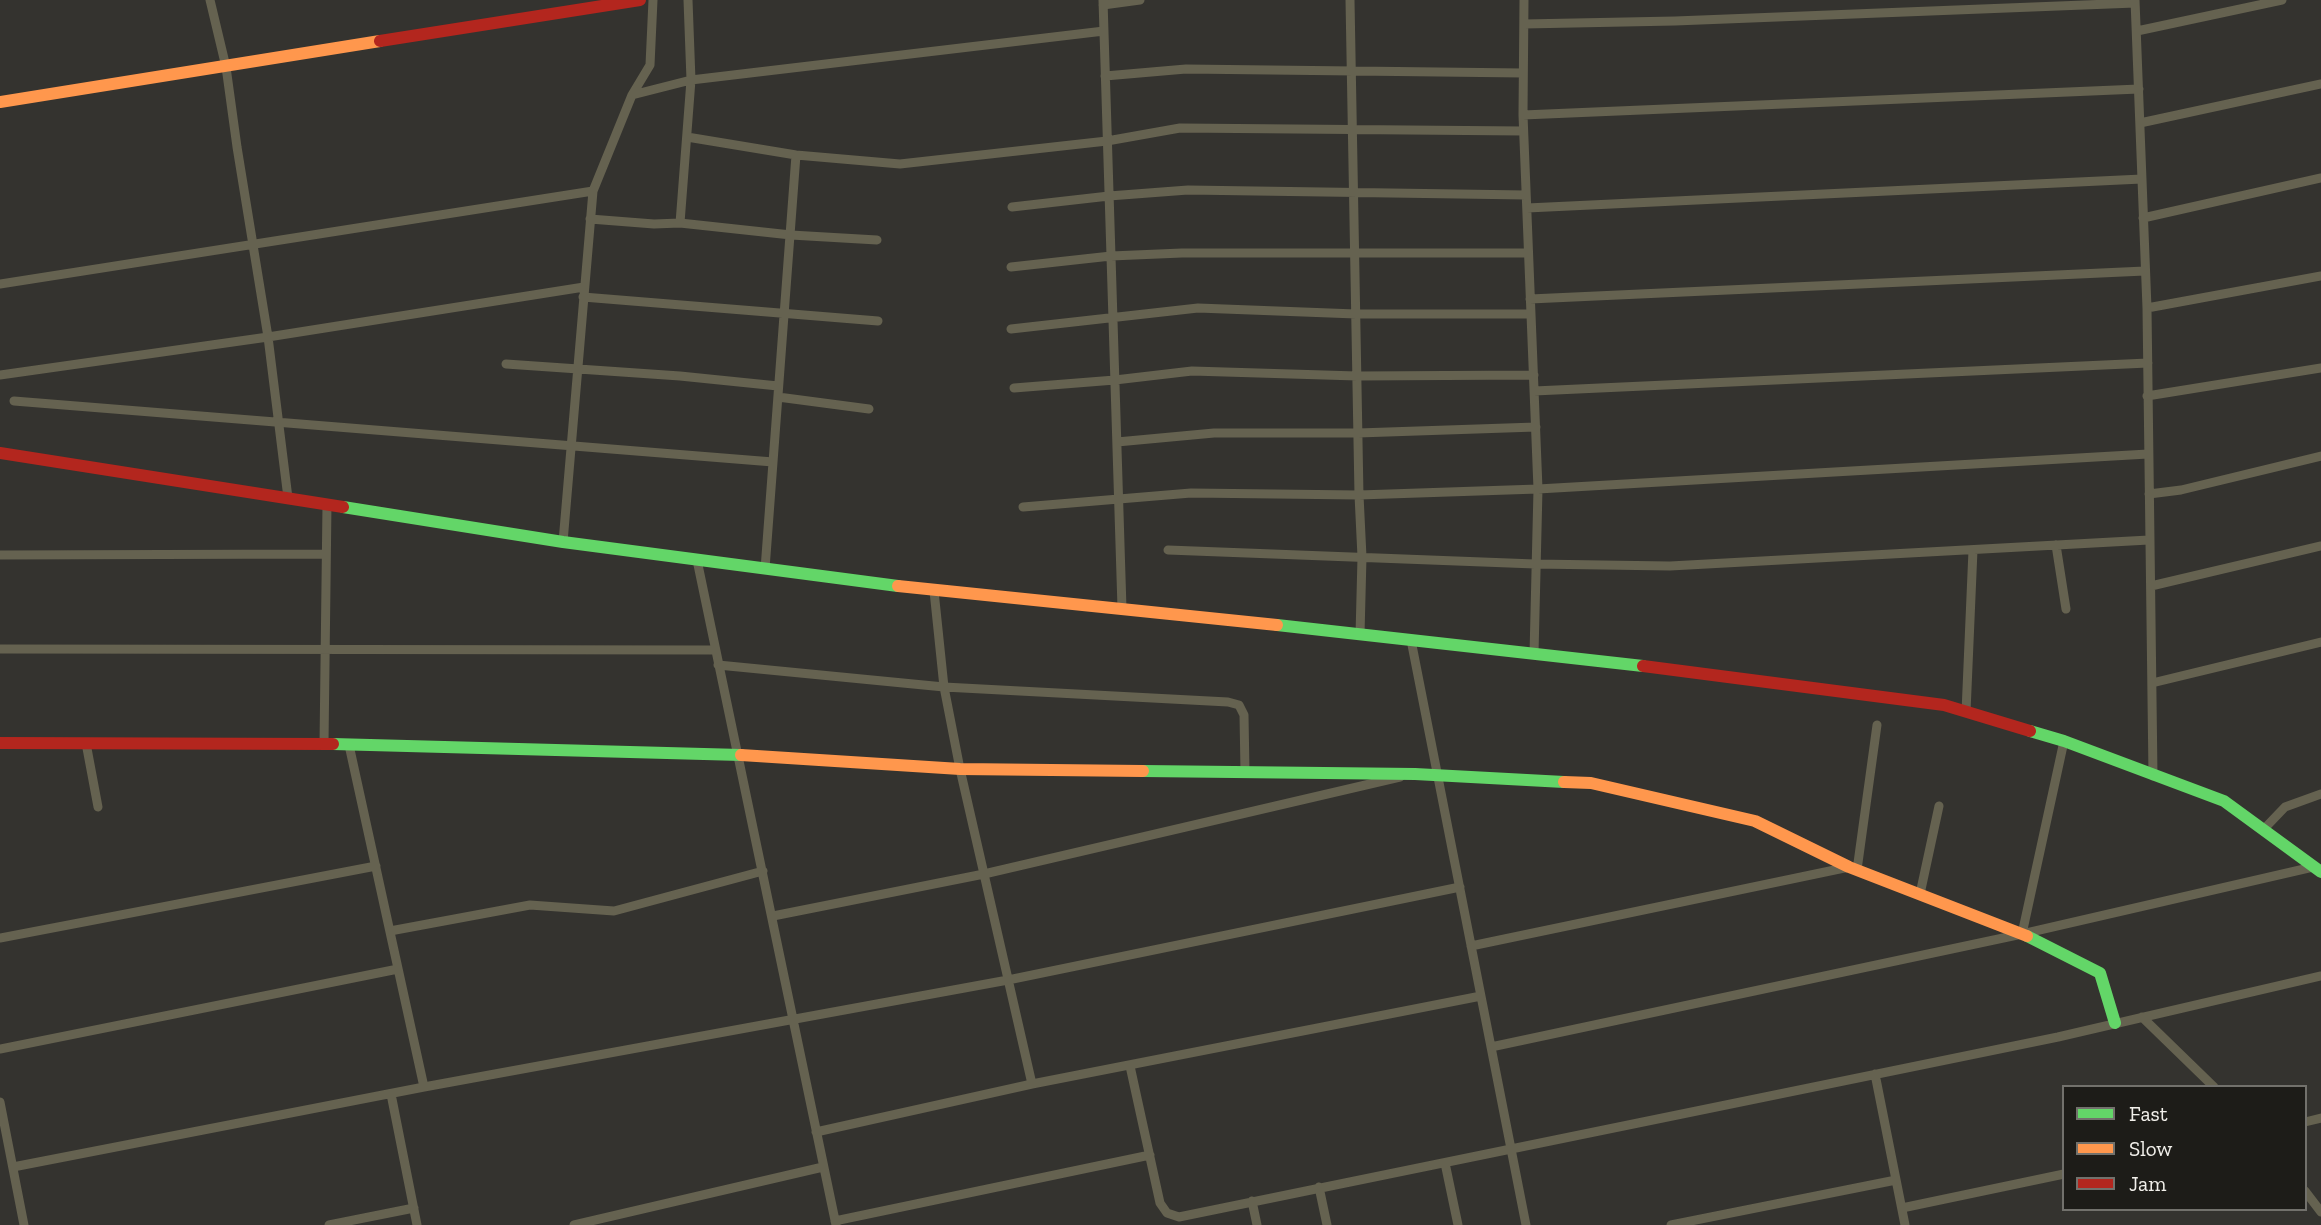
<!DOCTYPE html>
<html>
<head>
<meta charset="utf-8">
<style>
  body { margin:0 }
  #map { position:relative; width:2321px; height:1225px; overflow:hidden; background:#34332f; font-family:"Zilla Slab",serif }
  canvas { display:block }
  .legend { position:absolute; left:2062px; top:1085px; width:245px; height:126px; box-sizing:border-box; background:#1d1c18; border:2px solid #72716c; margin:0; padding:9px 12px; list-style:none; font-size:21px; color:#f2f0eb }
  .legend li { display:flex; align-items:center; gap:14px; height:35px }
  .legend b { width:35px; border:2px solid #72716c }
</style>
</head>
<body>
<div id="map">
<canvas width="2321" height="1225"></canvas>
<ul class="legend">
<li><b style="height:9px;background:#63d668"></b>Fast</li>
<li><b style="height:9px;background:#ff974d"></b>Slow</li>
<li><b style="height:9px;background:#b3261e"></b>Jam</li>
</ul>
</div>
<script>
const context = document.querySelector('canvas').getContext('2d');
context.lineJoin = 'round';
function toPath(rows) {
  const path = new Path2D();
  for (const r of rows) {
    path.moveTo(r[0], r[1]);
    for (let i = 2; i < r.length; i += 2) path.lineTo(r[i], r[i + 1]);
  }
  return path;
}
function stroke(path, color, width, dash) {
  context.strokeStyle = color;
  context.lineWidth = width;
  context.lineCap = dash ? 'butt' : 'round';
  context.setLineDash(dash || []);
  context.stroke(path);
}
const street = toPath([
  [210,0,226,67,237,147,268,337,288,498],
  [1103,0,1122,608],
  [1350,0,1359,495,1362,557,1360,635],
  [1524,0,1523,115,1538,489,1534,654],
  [2135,0,2147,308,2153,776],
  [1103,5,1140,0],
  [1524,24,1675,21,2135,3],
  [2137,31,2282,0],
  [1105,76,1186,69,1523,73],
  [632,95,691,80,1104,31],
  [1523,115,2139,89],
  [2140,123,2321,84],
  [687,137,796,155,900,164,1107,141,1180,128,1523,131],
  [1012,207,1109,196,1188,190,1526,195],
  [1527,208,2142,179],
  [2143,218,2321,178],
  [590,219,654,224,680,223,791,235,877,240],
  [680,223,691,80,688,0],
  [1011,267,1111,256,1182,253,1528,253],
  [0,284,593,191],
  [583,297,878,321],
  [1530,299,2145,271],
  [2147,308,2321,276],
  [1011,329,1198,308,1356,314,1531,314],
  [506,364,680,376,778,386],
  [0,375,268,337,584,287],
  [1014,388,1115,380,1192,371,1357,376,1534,375],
  [1534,391,2148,363],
  [2147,396,2321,368],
  [778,397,869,409],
  [14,401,773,462],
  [1117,442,1214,433,1358,433,1536,427],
  [2149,494,2181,490,2321,456],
  [1023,507,1191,493,1359,495,1538,489,2148,454],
  [563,542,593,191,632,95,650,65,653,0],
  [2056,545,2066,609],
  [1168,550,1535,564,1670,566,2149,540],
  [0,555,326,554],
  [697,560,836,1225],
  [765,569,796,155],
  [2151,586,2321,546],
  [934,591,944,687,960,769,1032,1084],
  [1411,640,1526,1225],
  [0,649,715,650],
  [718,665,944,687,1228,702,1239,705,1244,715,1245,772],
  [2152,683,2321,642],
  [1966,712,1973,550],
  [86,743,98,807],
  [324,744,327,504],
  [349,745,424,1087],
  [2263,830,2285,807,2321,794],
  [1857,870,1877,725],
  [1920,894,1939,806],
  [773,916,984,874,1400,777],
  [390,931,530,905,614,911,763,871],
  [2022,934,2064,741],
  [0,938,376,866],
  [1471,946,1849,867],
  [2142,1017,2214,1087],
  [1491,1047,2022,934,2313,867],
  [0,1049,398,969],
  [1130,1066,1160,1203,1167,1213,1179,1217,2058,1037,2321,976],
  [1875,1074,1905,1225],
  [391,1094,417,1225],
  [0,1102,24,1225],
  [2305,1122,2321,1118],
  [816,1132,1032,1084,1481,996],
  [1445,1163,1458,1225],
  [13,1167,424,1087,1008,980,1460,887],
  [1319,1187,1327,1225],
  [2305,1191,2321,1212],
  [1252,1201,1257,1225],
  [1902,1208,2064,1174],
  [835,1221,1150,1155],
  [329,1225,414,1208],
  [574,1225,823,1167],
  [1671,1225,1896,1180]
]);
const fast = toPath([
  [343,507,563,542,898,586],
  [1277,625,1643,666],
  [2030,731,2064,741,2224,801,2321,872],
  [333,744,741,755],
  [1143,771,1415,774,1564,782],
  [2027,936,2100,973,2115,1023]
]);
const slow = toPath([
  [0,102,380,41],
  [898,586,1277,625],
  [741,755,960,769,1143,771],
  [1564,782,1591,783,1755,821,1849,867,2027,936]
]);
const jam = toPath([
  [380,41,640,0],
  [0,453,343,507],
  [1643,666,1944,705,2030,731],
  [0,743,333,744]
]);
stroke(street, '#656250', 9);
stroke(fast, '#63d668', 12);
stroke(slow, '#ff974d', 12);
stroke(jam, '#b3261e', 12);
</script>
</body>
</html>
